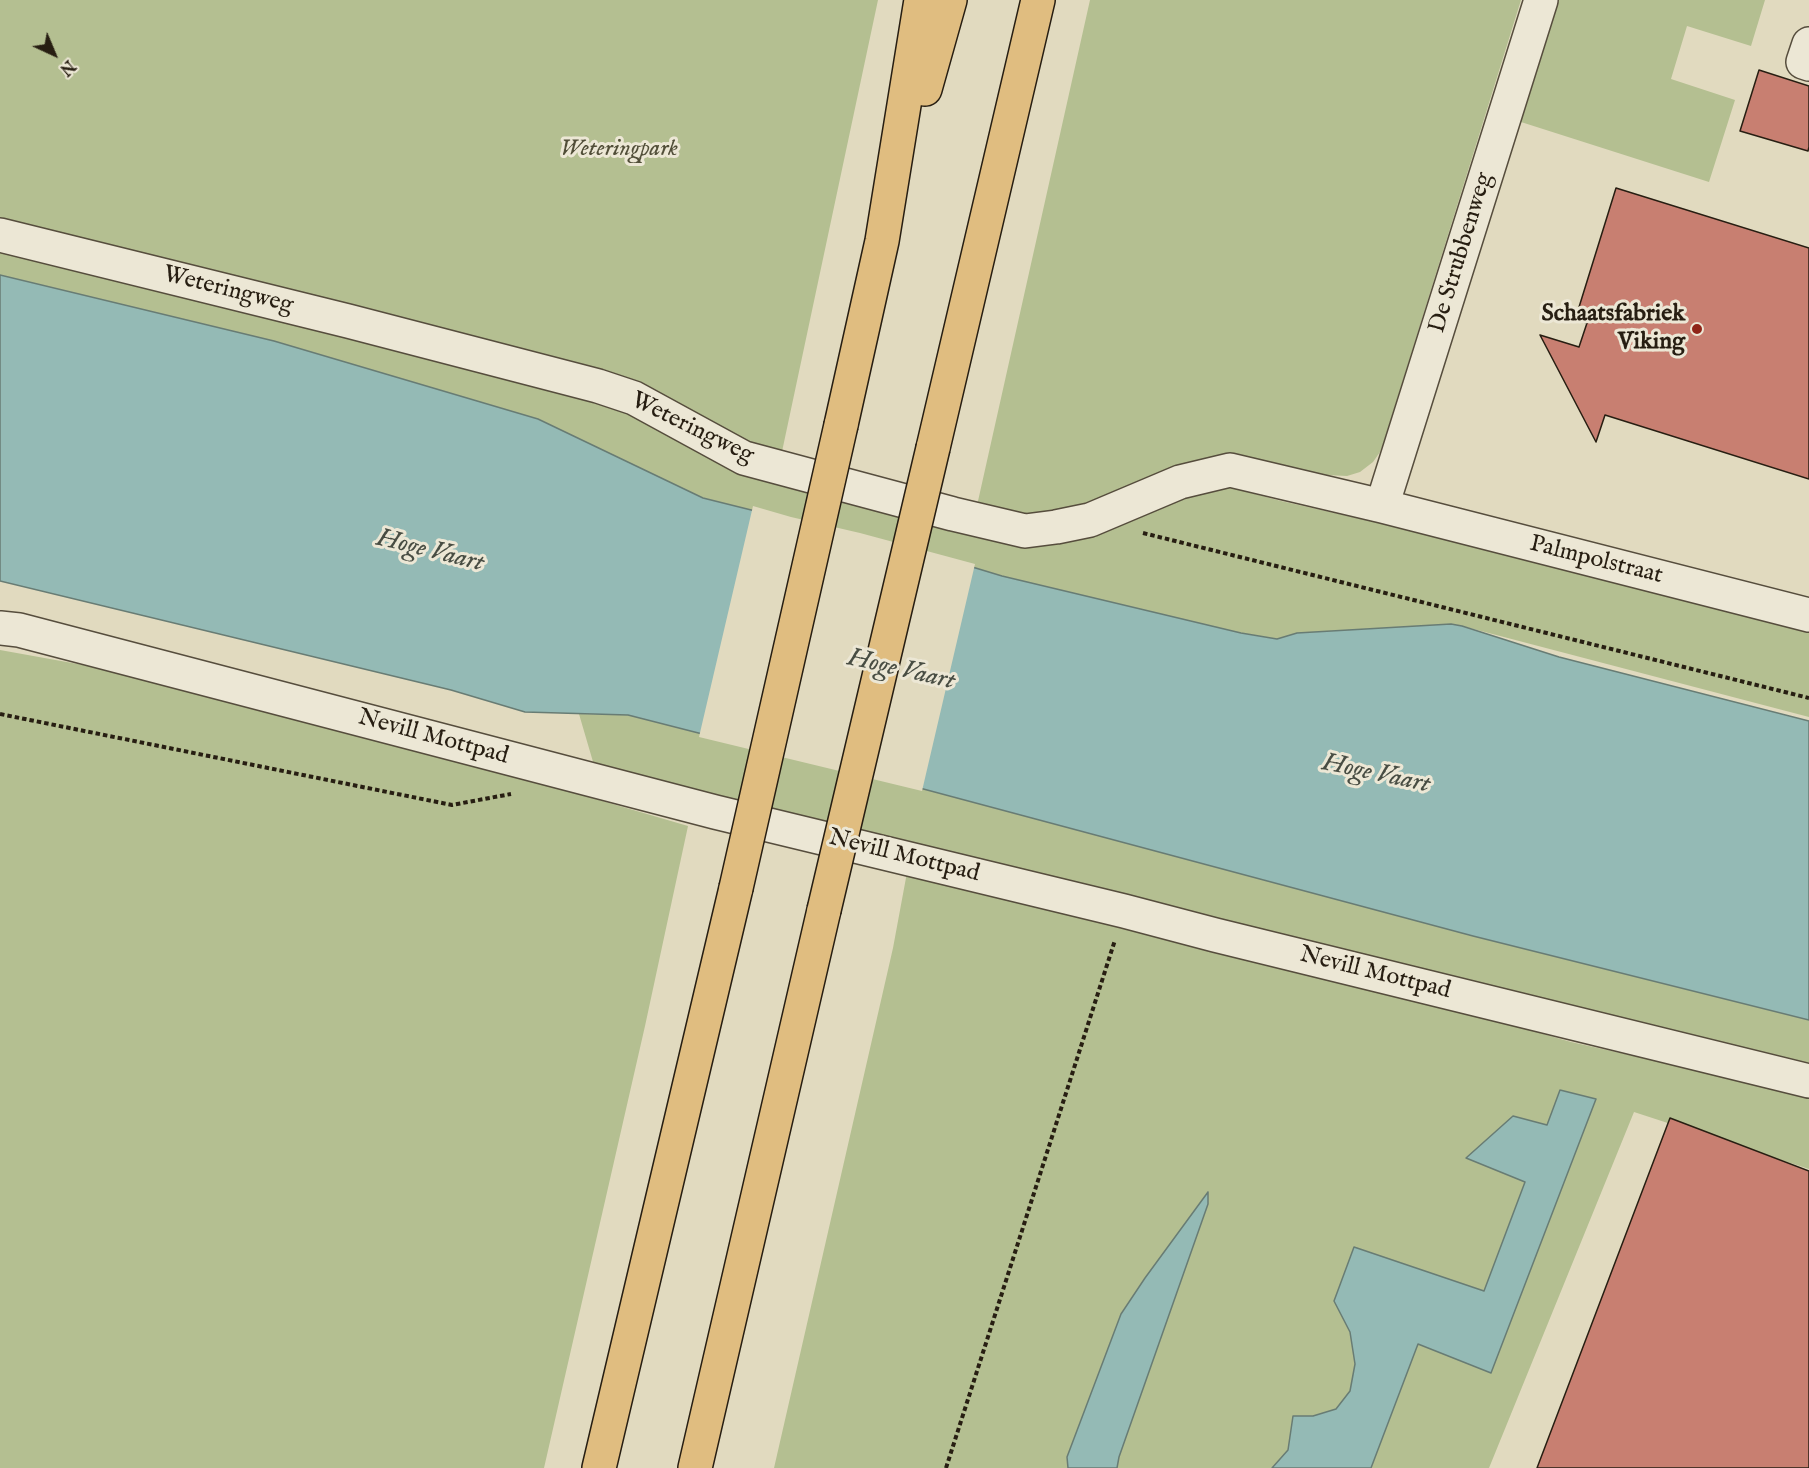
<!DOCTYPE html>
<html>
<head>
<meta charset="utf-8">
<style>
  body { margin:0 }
  #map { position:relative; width:1809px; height:1468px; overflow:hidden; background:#e1dabf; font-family:"IM FELL English",serif }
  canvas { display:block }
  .north { position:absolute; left:24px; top:24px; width:60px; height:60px; -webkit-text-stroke:4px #ece7d5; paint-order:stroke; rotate:136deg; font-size:16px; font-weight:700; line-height:24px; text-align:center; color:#271e12 }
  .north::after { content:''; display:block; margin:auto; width:21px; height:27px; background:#271e12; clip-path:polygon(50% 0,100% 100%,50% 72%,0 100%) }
</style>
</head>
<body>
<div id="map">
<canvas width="1809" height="1468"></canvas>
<div class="north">N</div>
</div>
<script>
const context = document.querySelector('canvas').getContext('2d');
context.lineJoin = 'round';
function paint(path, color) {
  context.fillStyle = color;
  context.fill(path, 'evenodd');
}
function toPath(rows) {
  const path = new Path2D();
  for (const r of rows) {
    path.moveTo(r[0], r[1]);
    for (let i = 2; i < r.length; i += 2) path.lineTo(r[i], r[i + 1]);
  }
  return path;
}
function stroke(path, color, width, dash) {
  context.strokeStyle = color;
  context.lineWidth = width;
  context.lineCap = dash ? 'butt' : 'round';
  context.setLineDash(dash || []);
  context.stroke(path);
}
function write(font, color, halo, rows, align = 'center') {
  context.font = font + ' "IM FELL English",serif';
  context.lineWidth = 6;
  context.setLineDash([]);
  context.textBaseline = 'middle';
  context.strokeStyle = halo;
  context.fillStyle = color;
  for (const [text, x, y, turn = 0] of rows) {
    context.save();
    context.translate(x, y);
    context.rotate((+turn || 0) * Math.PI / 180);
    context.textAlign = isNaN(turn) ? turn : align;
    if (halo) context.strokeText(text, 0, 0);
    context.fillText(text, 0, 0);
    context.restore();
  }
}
const green = toPath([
  [0,0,878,0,780,461,342,305,0,218],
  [1090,0,1521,0,1384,441,1380,452,1373,462,1360,472,1347,476,1326,475,1324,479,1261,463,1047,520,976,510],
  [1559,0,1765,0,1751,46,1687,26,1671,79,1735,100,1709,182,1521,122],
  [0,247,571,386,1038,541,1217,484,1281,501,1410,530,1809,630,1809,717,1462,626,1451,624,1297,633,1277,639,1241,633,1002,576,936,556,703,498,538,419,274,341,0,275],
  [0,650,111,670,421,748,688,826,645,1026,544,1468,0,1468],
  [579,714,628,715,886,779,1473,936,1809,1020,1809,1063,1566,1007,596,772],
  [908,867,1339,975,1571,1042,1809,1095,1809,1169,1634,1112,1489,1468,1117,1468,1119,1457,1121,1314,1067,1457,1068,1468,774,1468,893,948]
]);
const water = toPath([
  [0,275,274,341,538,419,703,498,936,556,1002,576,1241,633,1277,639,1297,633,1451,624,1462,626,1559,657,1809,721,1809,1020,1473,936,886,779,812,762,628,715,525,712,451,690,0,581,0,275],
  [1560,1090,1596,1099,1491,1373,1418,1344,1371,1468,1272,1468,1288,1450,1293,1416,1313,1416,1336,1409,1350,1391,1355,1364,1350,1332,1334,1301,1354,1247,1484,1291,1525,1182,1466,1158,1513,1116,1547,1125,1560,1090],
  [1208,1192,1208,1204,1119,1457,1117,1468,1068,1468,1067,1457,1121,1314,1145,1278,1208,1192]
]);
const pier = toPath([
  [753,506,791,517,860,533,975,564,922,791,699,737]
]);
const building = toPath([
  [1759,70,1809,86,1809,147,1808,151,1740,131,1759,70],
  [1616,188,1809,248,1809,479,1605,415,1596,442,1540,335,1579,347,1587,323,1575,320,1616,188],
  [1670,1118,1809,1171,1809,1468,1537,1468,1670,1118]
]);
const path = toPath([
  [1143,533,1809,698],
  [0,714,452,805,511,794],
  [946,1468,1115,940]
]);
const minor = toPath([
  [1809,44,1803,62,1809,64],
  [0,235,348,321,598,386,634,398,744,458,953,514,1025,531,1056,527,1090,520,1180,482,1230,470,1382,506,1809,615],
  [1382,506,1541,0],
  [0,628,19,630,715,812,1124,911,1215,935,1809,1081]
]);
const highway = toPath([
  [925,89,950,0],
  [841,425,882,241,921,0],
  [933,448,1038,0],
  [599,1468,736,888],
  [695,1468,824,910]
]);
const highwayBridge = toPath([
  [736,888,841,425],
  [824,910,933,448]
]);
const markers = [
  [1697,329,6,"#8f2418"]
];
const parkNames = [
  ["Weteringpark",619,150]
];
const streetNames = [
  ["De Strubbenweg",1462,253,-73],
  ["Weteringweg",228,291,14],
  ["Weteringweg",692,429,26],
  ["Palmpolstraat",1596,561,14],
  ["Nevill Mottpad",433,738,15],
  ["Nevill Mottpad",904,857,14],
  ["Nevill Mottpad",1375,974,14]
];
const poiNames = [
  ["Schaatsfabriek",1685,315],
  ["Viking",1685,343]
];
const waterNames = [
  ["Hoge Vaart",430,552,14],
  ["Hoge Vaart",901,671,13],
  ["Hoge Vaart",1376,775,12]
];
paint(green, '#b4bf91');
paint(water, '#94bab5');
stroke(water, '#687c74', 1.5);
paint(pier, '#e1dabf');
paint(building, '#c87f71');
stroke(building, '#271e12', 1.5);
stroke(minor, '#564d3d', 36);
stroke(highway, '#271e12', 36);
stroke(path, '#271e12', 4, [4.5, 3]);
stroke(minor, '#ece7d5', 33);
stroke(highway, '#e0bd80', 33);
stroke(highwayBridge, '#271e12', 36, []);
stroke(highwayBridge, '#e0bd80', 33);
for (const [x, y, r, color] of markers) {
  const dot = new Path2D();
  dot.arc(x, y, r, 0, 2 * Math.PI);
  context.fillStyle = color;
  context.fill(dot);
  stroke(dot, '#ece7d5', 2);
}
write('italic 24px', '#514e38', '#ece7d5', parkNames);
write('24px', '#271e12', '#ece7d5', streetNames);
write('bold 24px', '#271e12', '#ece7d5', poiNames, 'right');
write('italic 26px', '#484d43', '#ece7d5', waterNames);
</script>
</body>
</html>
